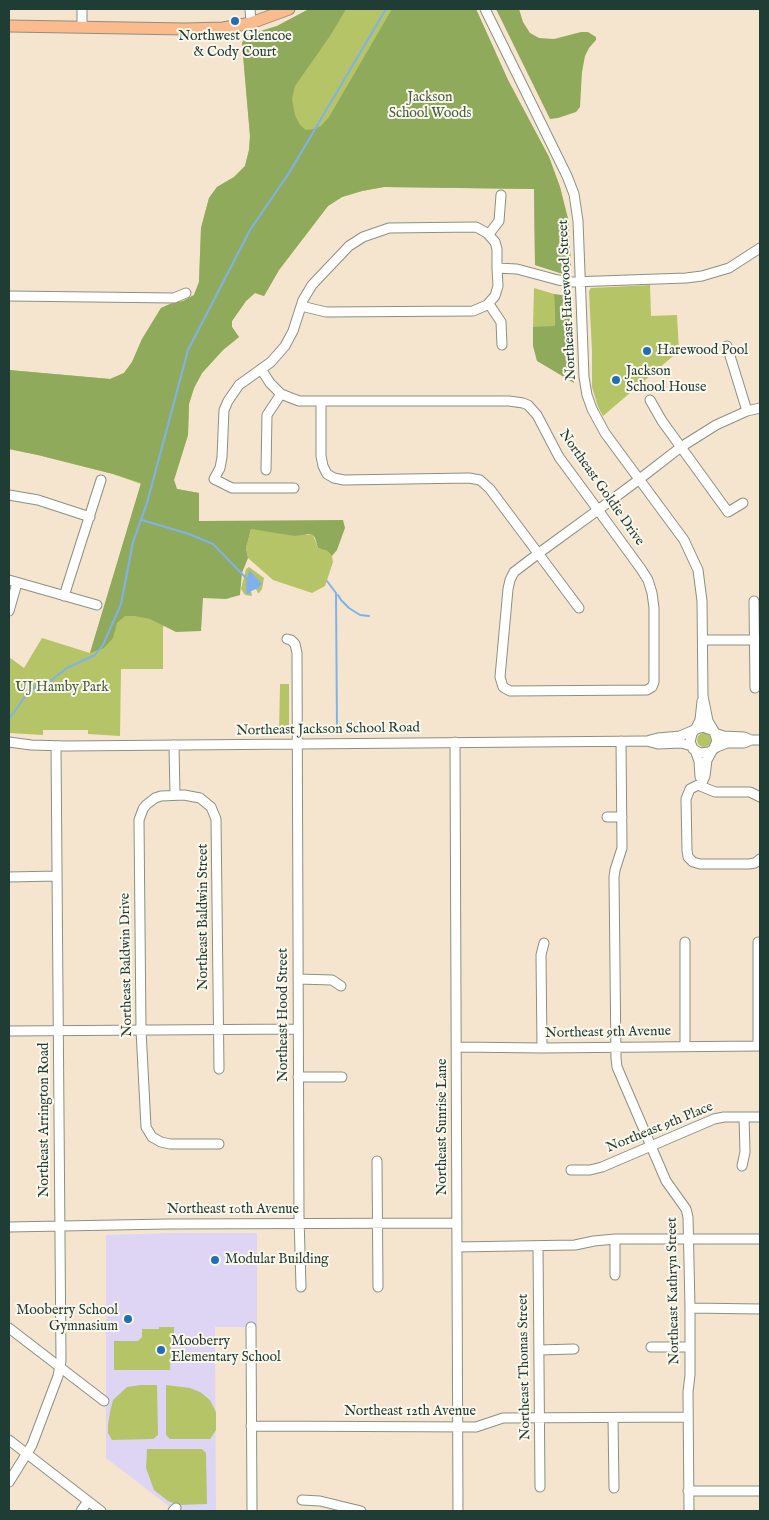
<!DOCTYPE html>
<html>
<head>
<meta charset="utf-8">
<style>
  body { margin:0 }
  #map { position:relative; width:769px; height:1520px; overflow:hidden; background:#f6e5ce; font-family:"IM FELL English",serif }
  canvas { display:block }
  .frame { position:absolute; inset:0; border:10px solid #1f3d34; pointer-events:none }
</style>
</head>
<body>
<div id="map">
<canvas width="769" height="1520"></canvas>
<div class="frame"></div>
</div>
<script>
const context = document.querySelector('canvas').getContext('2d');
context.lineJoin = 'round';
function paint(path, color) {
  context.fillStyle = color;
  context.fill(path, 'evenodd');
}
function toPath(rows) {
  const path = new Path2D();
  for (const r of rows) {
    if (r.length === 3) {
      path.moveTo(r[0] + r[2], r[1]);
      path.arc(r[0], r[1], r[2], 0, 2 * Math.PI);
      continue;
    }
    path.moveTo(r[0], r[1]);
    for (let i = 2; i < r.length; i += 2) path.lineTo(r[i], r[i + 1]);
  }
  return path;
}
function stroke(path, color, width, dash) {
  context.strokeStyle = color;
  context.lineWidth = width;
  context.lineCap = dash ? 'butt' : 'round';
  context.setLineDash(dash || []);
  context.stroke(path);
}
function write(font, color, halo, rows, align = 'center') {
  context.font = font + ' "IM FELL English",serif';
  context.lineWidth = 4;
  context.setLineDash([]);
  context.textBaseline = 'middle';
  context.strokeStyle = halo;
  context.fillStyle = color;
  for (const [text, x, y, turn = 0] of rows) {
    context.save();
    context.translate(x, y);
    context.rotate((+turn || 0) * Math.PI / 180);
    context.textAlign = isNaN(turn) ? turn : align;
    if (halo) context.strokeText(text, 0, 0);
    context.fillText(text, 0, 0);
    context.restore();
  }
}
const built = toPath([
  [172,1233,257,1233,257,1327,215,1327,216,1511,175,1511,106,1458,106,1235]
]);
const green = toPath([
  [309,9,476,9,508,80,549,157,560,187,568,219,571,266,569,271,563,274,535,265,534,189,384,187,362,191,342,197,328,206,279,270,264,296,255,293,246,301,232,321,232,327,239,337,223,350,202,373,194,388,189,404,188,435,174,480,177,489,199,493,199,580,163,627,163,669,121,669,120,736,88,734,88,730,43,730,43,735,9,733,9,657,24,668,42,638,90,653,141,484,113,474,38,455,9,449,9,370,110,379,124,373,132,362,142,339,161,308,170,304,183,301,194,295,199,282,201,228,209,198,217,187,234,177,245,166,249,150,250,136,242,43,246,37,251,34,277,26],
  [650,285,651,316,677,315,679,351,603,416,598,407,592,387,592,351,589,291,591,288],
  [534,288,554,294,555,327,533,327],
  [251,529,313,535,318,548,327,551,332,556,333,562,325,586,312,593,273,580,248,558,246,548],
  [249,567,264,578,262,589,259,593,258,593,256,589,251,591,252,596,245,595,241,589,246,569],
  [280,684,289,684,289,729,286,733,279,734],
  [704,740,7],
  [159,1327,174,1327,174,1341,171,1342,170,1370,114,1370,114,1341,138,1341,142,1337,142,1329,159,1329],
  [140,1385,157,1385,158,1435,153,1439,112,1440,108,1433,108,1425,110,1412,113,1400,127,1387],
  [166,1385,190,1388,200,1392,210,1400,216,1412,216,1430,210,1439,170,1439,166,1435],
  [147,1449,202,1449,206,1453,207,1504,178,1505,168,1501,154,1490,146,1468]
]);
const forest = toPath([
  [309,9,346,9,330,36,295,86,292,99,295,115,300,125,306,130,313,129,321,126,329,117,392,9,476,9,508,80,549,157,560,187,568,219,571,266,569,271,563,274,535,265,534,189,384,187,362,191,342,197,328,206,279,270,264,296,255,293,246,301,232,321,232,327,239,337,223,350,202,373,194,388,189,404,188,435,174,480,177,489,199,493,199,521,343,520,345,528,337,550,332,556,327,551,318,548,315,538,313,535,308,534,295,536,251,529,246,548,248,558,242,573,240,595,226,599,203,598,201,631,176,632,150,619,135,616,125,616,117,623,113,638,104,648,90,653,141,483,113,474,38,455,9,449,9,370,110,379,124,373,132,362,142,339,161,308,170,304,183,301,194,295,199,282,201,228,209,198,217,187,234,177,245,166,249,150,250,136,242,43,246,37,251,34,277,26],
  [496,9,519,9,523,22,530,33,539,38,554,39,581,32,588,32,596,37,596,40,589,48,585,56,582,72,580,107,576,112,558,118,550,119],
  [554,294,569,296,574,383,537,361,533,346,533,327,555,326]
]);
const water = toPath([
  [249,570,262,584,258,588,251,591,251,593,246,594,246,585]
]);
const stream = toPath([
  [142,520,189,534,213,544,248,580],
  [327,581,336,593,337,730],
  [338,595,341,600,349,608,360,615,369,616],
  [9,719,27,694,38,685,45,685,67,668,95,655,103,645,121,604,133,542,147,503,188,350,250,230,289,173,386,9]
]);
const minor = toPath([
  [250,9,251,23],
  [485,9,567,176,574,194,578,221,584,377,587,395,592,409,605,433,684,540,698,570,702,601,703,696,708,721,714,731],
  [82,27,82,9],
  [489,234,499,221,501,195],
  [9,296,174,298,186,293],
  [489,304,501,322,502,345],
  [301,306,326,312,473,311,487,305,495,296,498,286,497,268],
  [727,346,747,411],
  [261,369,270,383,281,394,299,401,509,401,523,403,528,405,537,415,559,457,598,510,641,569,648,580,652,593,654,608,654,682,652,687,647,690,510,691,503,687,500,677,508,589,510,580,514,572,539,553,598,510,633,484,637,481,681,447,716,425,747,411,760,408],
  [650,400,662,421,728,512,743,503],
  [321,401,321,456,323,466,327,474,334,478,344,480,469,478,480,480,490,489,579,608],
  [266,470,267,415,281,394],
  [294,488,232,488,214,479,220,468,222,457,224,410,228,401,239,385,271,362,285,346,293,331,303,300,312,285,349,246,363,237,389,228,476,227,487,233,495,242,497,249,497,268,517,269,558,280,571,282,686,278,702,276,729,268,760,248],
  [9,495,38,500,90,517],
  [9,580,97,605],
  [64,596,101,480],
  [754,601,755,688],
  [9,611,17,583],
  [287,639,291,640,295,644,297,653,299,1217,301,1287],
  [703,640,760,640],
  [695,730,700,720,702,701],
  [715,733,723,736,744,737,751,740],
  [650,740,658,738,680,736,694,730],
  [621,741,622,848,615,870,614,877,616,1058,617,1067,666,1181,686,1209,688,1217,690,1308,690,1375,688,1392,689,1511],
  [9,742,31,745,67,746,647,741,658,744,681,743,692,746],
  [455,742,458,1511],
  [174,745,175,795],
  [695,750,699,761,700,777],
  [713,750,717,741,714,731,703,727,694,730,692,734,690,742,693,749,700,753,709,752,717,747,727,743,744,743,751,740,760,740],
  [701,785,705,776,707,760,712,751],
  [760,797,750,792,715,792,698,785,690,789,686,799,687,850,688,857,693,862,700,864,749,864,755,863,760,859],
  [607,817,622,817],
  [9,877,57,876],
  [685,942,685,1046],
  [758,942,758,1046],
  [298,979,332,980,341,986],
  [9,1031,298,1029],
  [457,1047,542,1048,760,1046],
  [542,1048,541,955,544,943],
  [298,1077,342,1077],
  [219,1144,170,1144,161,1142,152,1137,146,1127,141,1030,139,820,143,809,146,805,155,798,161,796,184,795,200,798,211,807,216,819,219,1069],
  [377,1161,378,1287],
  [742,1166,745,1152,744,1117],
  [571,1170,590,1170,602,1167,714,1119,724,1117,760,1117],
  [9,1227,168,1224,457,1223],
  [615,1239,615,1275],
  [538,1246,540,1487],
  [457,1247,575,1245,594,1241,615,1239,760,1239],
  [690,1308,760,1309],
  [251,1327,252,1511],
  [9,1328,104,1401],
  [651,1347,689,1347],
  [539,1350,574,1349],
  [613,1418,614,1488],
  [251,1426,476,1427,503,1418,688,1417],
  [9,1440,101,1511],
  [9,1482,32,1445,58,1376,61,1361,56,746],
  [688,1491,760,1491],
  [302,1500,320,1501,361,1511],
  [81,1511,88,1501],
  [173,1511,176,1508]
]);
const major = toPath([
  [9,26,185,29,223,28,251,23,289,9]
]);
const markers = [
  [235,21,5,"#1f6fb2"],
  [647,351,5,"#1f6fb2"],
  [616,380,5,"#1f6fb2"],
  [215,1260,5,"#1f6fb2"],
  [128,1319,5,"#1f6fb2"],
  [161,1350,5,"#1f6fb2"]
];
const poiNames = [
  ["Northwest Glencoe",235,37,"center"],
  ["& Cody Court",235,53,"center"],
  ["Harewood Pool",657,351],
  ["Jackson",626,372],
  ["School House",626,388],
  ["Modular Building",225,1260],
  ["Mooberry School",118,1311,"right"],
  ["Gymnasium",118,1327,"right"],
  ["Mooberry",171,1342],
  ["Elementary School",171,1358]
];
const parkNames = [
  ["Jackson",430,98],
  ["School Woods",430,114],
  ["UJ Hamby Park",62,688]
];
const streetNames = [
  ["Northeast Harewood Street",568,300,-93],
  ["Northeast Goldie Drive",601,488,55],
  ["Northeast Jackson School Road",328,730,-1],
  ["Northeast Baldwin Street",204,917,-90],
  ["Northeast Baldwin Drive",127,965,-91],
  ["Northeast Hood Street",284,1015,-90],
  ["Northeast 9th Avenue",608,1033,-1],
  ["Northeast Arrington Road",45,1120,-90],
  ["Northeast Sunrise Lane",443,1127,-90],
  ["Northeast 9th Place",660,1128,-22],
  ["Northeast 10th Avenue",233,1210],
  ["Northeast Kathryn Street",674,1291,-91],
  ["Northeast Thomas Street",525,1367,-91],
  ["Northeast 12th Avenue",410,1412]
];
paint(built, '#ded5f5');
paint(green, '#b5c466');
paint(forest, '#90aa5b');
paint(water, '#7fb2ec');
stroke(stream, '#7fb2ec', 2);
stroke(minor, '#8a9181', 11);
stroke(major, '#8a9181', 13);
stroke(minor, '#fff', 9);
stroke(major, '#fbbb8c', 11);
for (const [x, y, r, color] of markers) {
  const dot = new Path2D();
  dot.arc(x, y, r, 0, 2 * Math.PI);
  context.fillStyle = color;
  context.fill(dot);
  stroke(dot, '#fbf7ec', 2);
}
write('14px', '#1f3d34', '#fbf7ec', poiNames, 'left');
write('14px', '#445f40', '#fbf7ec', parkNames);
write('14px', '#1f3d34', '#fbf7ec', streetNames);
</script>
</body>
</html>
